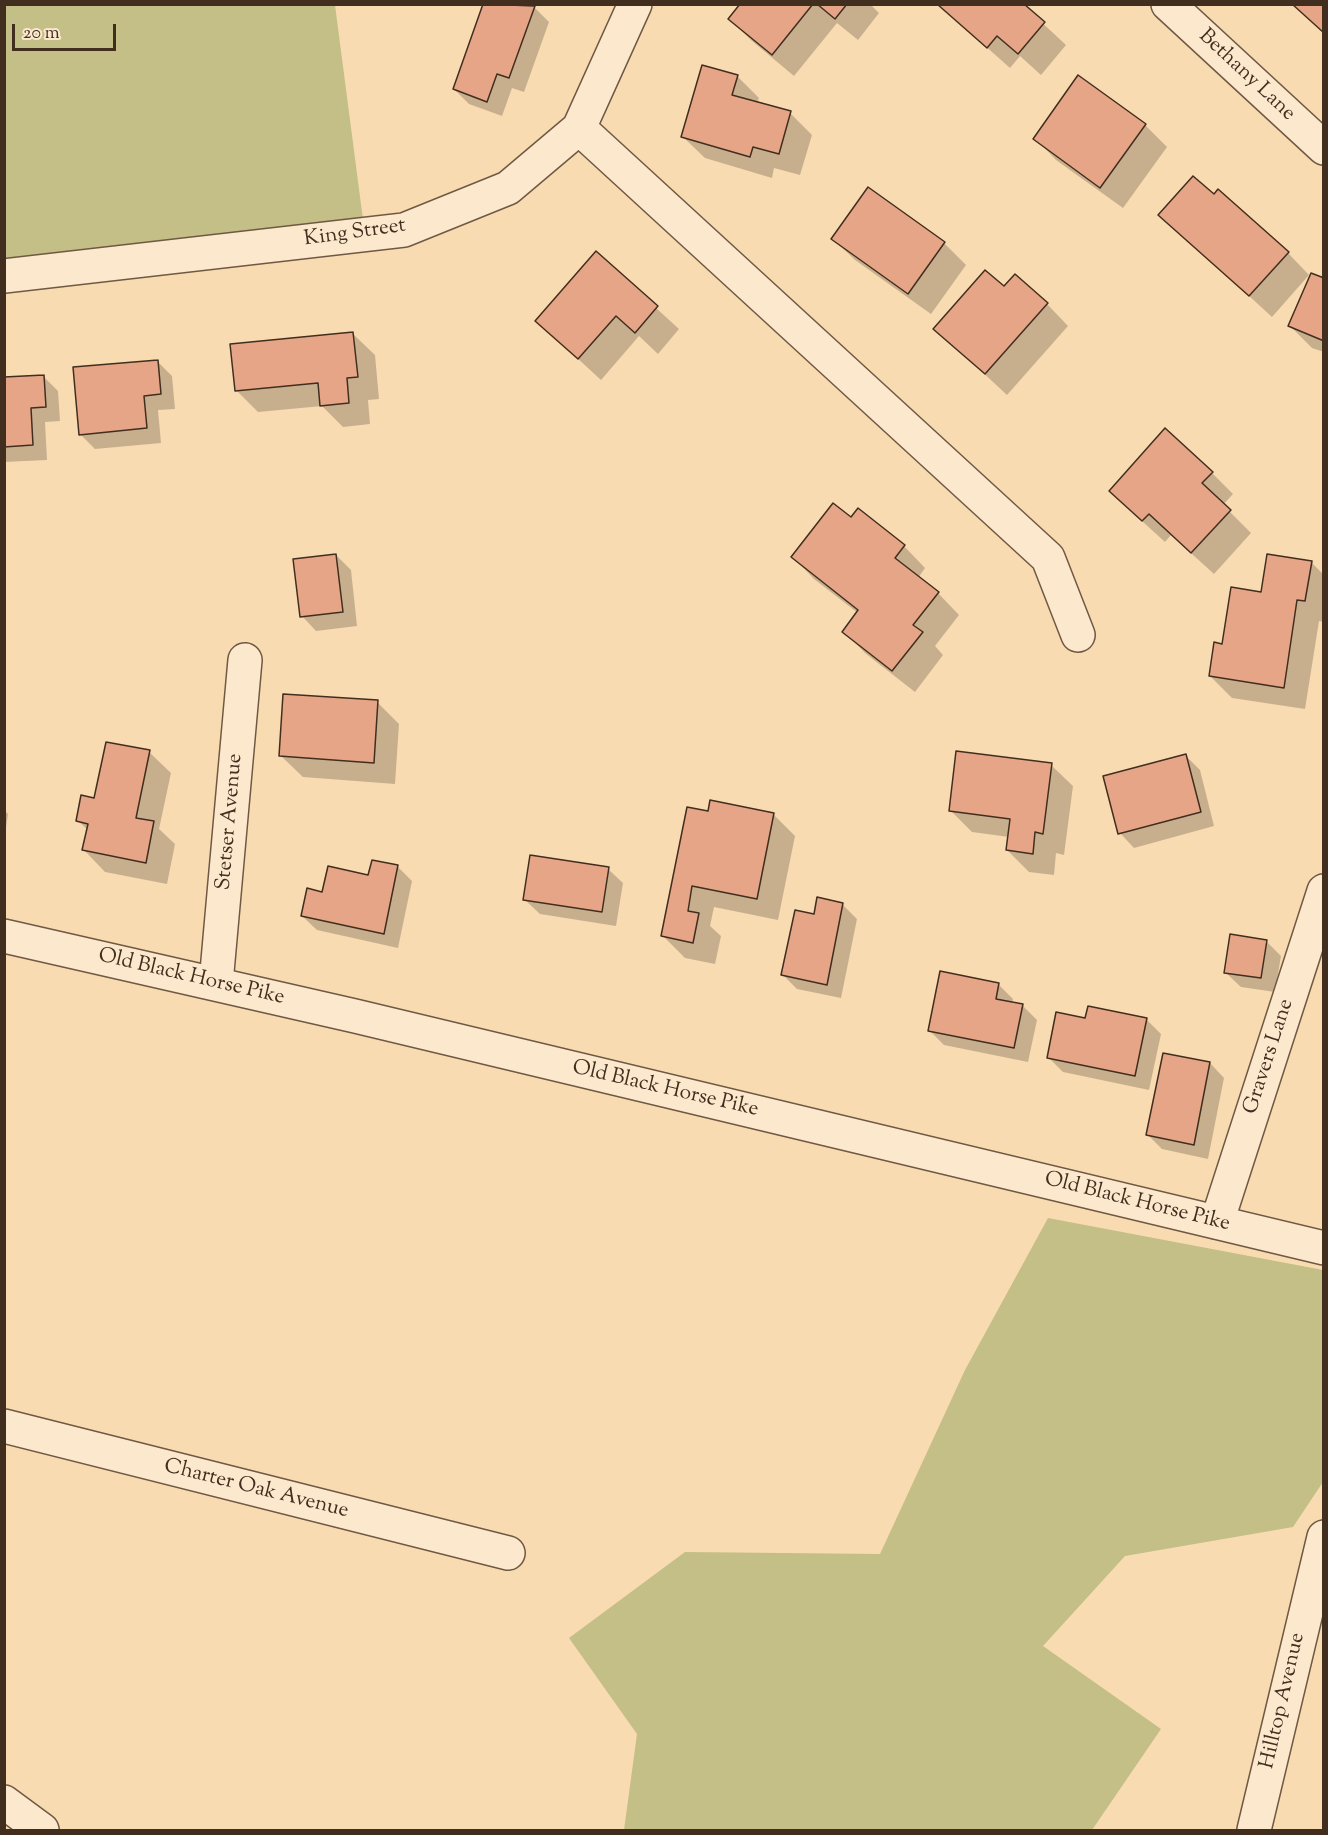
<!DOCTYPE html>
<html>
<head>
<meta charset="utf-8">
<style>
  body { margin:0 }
  #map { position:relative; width:1328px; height:1835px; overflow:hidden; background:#f9dbb2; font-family:"Sorts Mill Goudy",serif }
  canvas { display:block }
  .frame { position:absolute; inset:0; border:6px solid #412e1f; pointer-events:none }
  .scale { position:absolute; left:12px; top:24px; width:104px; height:27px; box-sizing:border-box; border:3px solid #412e1f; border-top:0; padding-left:8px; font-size:18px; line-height:21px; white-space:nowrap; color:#412e1f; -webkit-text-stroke:4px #fbe8cd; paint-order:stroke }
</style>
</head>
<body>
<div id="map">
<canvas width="1328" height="1835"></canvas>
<div class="frame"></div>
<div class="scale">20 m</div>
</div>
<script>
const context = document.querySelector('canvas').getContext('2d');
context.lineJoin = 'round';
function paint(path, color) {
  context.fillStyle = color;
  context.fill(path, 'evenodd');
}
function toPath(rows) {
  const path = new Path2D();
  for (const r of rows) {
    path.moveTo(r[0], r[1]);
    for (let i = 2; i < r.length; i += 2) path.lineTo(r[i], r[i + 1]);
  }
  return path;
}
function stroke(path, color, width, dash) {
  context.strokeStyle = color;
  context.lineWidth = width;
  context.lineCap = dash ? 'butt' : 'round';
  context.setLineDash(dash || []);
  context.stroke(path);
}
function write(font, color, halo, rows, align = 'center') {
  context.font = font + ' "Sorts Mill Goudy",serif';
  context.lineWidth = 5;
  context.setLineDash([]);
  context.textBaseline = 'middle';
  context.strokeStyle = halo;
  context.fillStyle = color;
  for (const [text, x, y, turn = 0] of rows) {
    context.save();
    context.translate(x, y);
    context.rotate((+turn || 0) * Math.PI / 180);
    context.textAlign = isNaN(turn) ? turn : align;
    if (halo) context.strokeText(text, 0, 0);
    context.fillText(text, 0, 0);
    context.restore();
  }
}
const green = toPath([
  [5,5,335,5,365,235,5,278],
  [1048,1218,1323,1270,1323,1482,1293,1527,1125,1556,1043,1646,1161,1729,1092,1830,624,1830,637,1734,569,1638,685,1552,880,1554,965,1370]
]);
const shadow = toPath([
  [485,4,527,4,534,7,549,22,524,92,512,88,502,116,469,104,454,89],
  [742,4,870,4,879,13,858,40,837,23,794,76,752,41,730,19],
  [938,4,1022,4,1066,45,1041,75,1020,56,1010,68],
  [737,76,759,98,757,103,790,113,812,135,800,175,774,168,772,178,705,158,683,137],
  [1145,125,1167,147,1123,208,1056,160,1035,138],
  [868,189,944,243,966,265,931,314,855,260,833,239],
  [1161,215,1288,253,1309,275,1272,317],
  [596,253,679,329,658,354,639,336,601,380,537,321],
  [1324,280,1324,352,1312,348,1290,326],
  [1047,304,1068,326,1007,395,935,328],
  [353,334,375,355,379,399,368,400,370,424,343,427,322,406,258,412,236,390],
  [157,361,172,376,175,409,158,410,161,443,95,449,80,434],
  [44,377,58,391,60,421,45,422,47,460,4,462,4,379],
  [1212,473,1233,494,1223,505,1251,533,1214,574,1171,535,1165,542,1132,512],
  [852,519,904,546,925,568,918,578,938,593,959,615,935,646,943,655,915,692,865,653,844,631,858,613,814,579,793,557],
  [336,555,351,570,357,626,316,631,302,616],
  [1311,562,1324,575,1324,622,1319,621,1305,709,1232,698,1210,676,1223,645,1262,593],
  [377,702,399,724,395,784,303,777,281,756],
  [149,752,171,773,159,829,175,844,167,884,105,872,84,850,88,830,78,821],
  [1186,756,1200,770,1214,826,1134,848,1120,833],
  [1051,765,1073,786,1064,855,1056,853,1054,875,1029,872,1007,850,1009,837,972,832,950,810],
  [4,810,8,814,5,834,4,833],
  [709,812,773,814,795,836,778,920,714,907,710,926,721,936,715,964,685,958,663,936],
  [398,867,412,881,398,948,317,930,302,916,324,894],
  [608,869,623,883,616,926,540,914,525,900],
  [842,904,857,919,841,998,797,989,783,975,815,916],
  [1266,941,1281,956,1275,992,1241,987,1226,973],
  [941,973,999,985,1013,999,1012,1003,1022,1005,1037,1020,1028,1062,944,1045,929,1030],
  [1146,1019,1161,1034,1149,1090,1063,1072,1048,1057,1086,1020],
  [1210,1063,1224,1078,1208,1159,1162,1149,1148,1135]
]);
const building = toPath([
  [483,4,535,6,509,78,497,74,487,102,453,89,483,4],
  [740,4,813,4,772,55,728,19,740,4],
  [817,4,847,4,835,19,817,4],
  [937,4,1024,4,1045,22,1018,54,997,36,987,48,937,4],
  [1292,4,1324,4,1324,33,1292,4],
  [702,65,738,75,732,95,791,111,779,154,753,147,750,157,681,137,702,65],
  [1078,75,1146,124,1100,188,1033,139,1078,75],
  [1193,176,1214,194,1218,189,1289,252,1249,296,1158,215,1193,176],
  [868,187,945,242,908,294,831,239,868,187],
  [596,251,658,306,635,333,616,316,578,359,535,321,596,251],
  [985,270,1004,286,1015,274,1048,303,985,374,933,329,985,270],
  [1311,273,1324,278,1324,341,1288,326,1311,273],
  [353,332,358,377,347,378,349,403,320,406,318,383,235,391,230,344,353,332],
  [158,360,161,394,144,396,147,428,79,435,73,367,158,360],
  [44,375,46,407,31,408,33,445,4,447,4,377,44,375],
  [1165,428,1213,472,1202,483,1231,510,1191,553,1149,514,1142,521,1109,491,1165,428],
  [833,503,851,517,858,508,905,545,895,558,939,592,913,625,923,632,892,671,842,632,858,610,791,557,833,503],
  [336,554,343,612,300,617,293,559,336,554],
  [1267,554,1312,561,1305,601,1297,600,1284,688,1209,676,1214,642,1222,644,1231,587,1261,592,1267,554],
  [283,694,378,700,374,763,279,756,283,694],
  [106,742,150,750,136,818,154,821,146,863,82,850,88,824,76,821,81,795,94,798,106,742],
  [956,751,1052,763,1043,834,1035,832,1033,854,1006,850,1010,819,949,811,956,751],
  [1186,754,1201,812,1118,834,1103,776,1186,754],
  [710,800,774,813,757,899,692,886,688,911,699,913,693,943,661,936,687,807,708,811,710,800],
  [530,855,609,867,602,912,523,900,530,855],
  [372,860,398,865,384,934,301,916,307,888,322,892,328,866,368,875,372,860],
  [817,897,843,903,827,985,781,975,795,910,814,914,817,897],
  [1230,934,1267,940,1261,978,1224,973,1230,934],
  [940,971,999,983,996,999,1023,1004,1014,1048,928,1031,940,971],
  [1088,1006,1147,1018,1135,1076,1047,1058,1056,1012,1085,1018,1088,1006],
  [1163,1053,1210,1062,1194,1145,1146,1135,1163,1053]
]);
const minor = toPath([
  [1168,4,1324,148],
  [579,128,1048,558,1078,635],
  [4,276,404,230,508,188,579,128,635,4],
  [216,983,245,660],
  [1217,1222,1324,891],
  [4,1426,508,1553],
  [4,1802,42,1830],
  [1254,1830,1324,1537]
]);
const tertiary = toPath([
  [4,936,355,1016,1324,1248]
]);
const streetNames = [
  ["Bethany Lane",1246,76,43],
  ["King Street",355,234,-8],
  ["Stetser Avenue",231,822,-85],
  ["Old Black Horse Pike",191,978,13],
  ["Gravers Lane",1270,1057,-72],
  ["Old Black Horse Pike",665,1090,13],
  ["Old Black Horse Pike",1137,1203,14],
  ["Charter Oak Avenue",256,1490,14],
  ["Hilltop Avenue",1284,1701,-77]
];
paint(green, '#c4be87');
paint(shadow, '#0003');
paint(building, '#e6a586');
stroke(building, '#412e1f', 1.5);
stroke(minor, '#6f5944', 36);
stroke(tertiary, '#6f5944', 36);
stroke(minor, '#fbe8cd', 33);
stroke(tertiary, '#fbe8cd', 33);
write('21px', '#412e1f', '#fbe8cd', streetNames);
</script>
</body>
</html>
